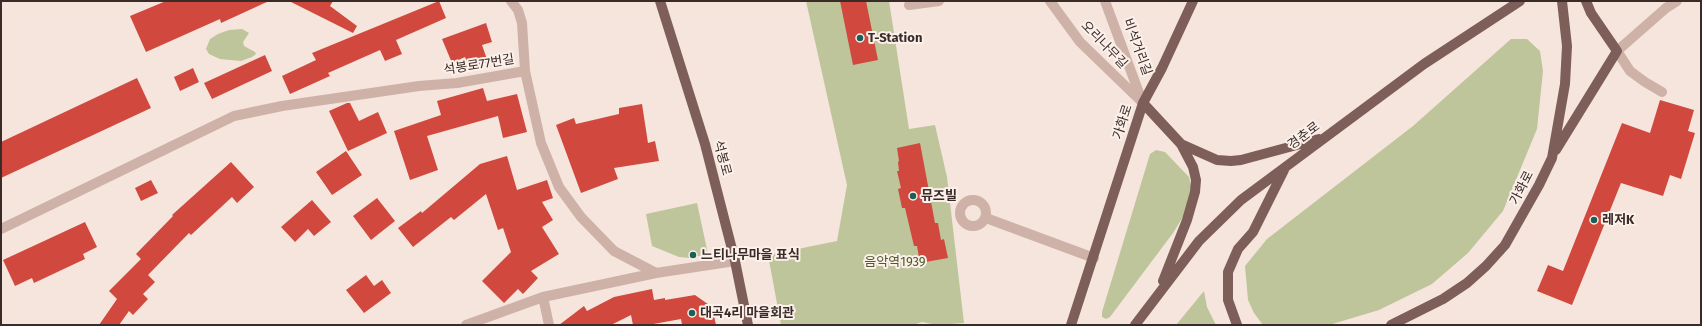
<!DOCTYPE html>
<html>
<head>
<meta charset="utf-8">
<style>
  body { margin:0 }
  #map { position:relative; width:1702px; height:326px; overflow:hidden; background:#f5e5dd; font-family:"Fira Sans",sans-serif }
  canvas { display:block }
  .frame { position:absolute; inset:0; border:2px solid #3a2b28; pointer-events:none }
</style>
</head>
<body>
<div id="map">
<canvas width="1702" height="326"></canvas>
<div class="frame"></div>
</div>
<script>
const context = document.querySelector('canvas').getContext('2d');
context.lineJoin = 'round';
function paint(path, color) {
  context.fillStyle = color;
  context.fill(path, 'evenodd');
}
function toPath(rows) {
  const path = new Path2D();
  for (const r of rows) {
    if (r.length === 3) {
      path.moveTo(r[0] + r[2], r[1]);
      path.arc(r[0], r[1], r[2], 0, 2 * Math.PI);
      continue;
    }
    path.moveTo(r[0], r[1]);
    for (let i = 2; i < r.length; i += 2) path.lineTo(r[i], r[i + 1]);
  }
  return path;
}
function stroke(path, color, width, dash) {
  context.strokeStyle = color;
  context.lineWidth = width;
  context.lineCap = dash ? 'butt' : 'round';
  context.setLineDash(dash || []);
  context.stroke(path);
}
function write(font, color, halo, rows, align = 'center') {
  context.font = font + ' "Fira Sans","Noto Sans KR",sans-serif';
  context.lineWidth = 4;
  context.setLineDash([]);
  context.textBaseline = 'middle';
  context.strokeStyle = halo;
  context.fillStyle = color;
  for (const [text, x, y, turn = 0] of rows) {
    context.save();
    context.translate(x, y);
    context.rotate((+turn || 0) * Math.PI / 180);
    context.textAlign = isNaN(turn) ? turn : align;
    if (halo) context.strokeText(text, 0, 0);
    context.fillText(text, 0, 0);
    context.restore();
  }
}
const green = toPath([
  [806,1,889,1,909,129,935,125,947,177,964,323,937,325,922,322,913,325,781,325,768,255,837,241,847,185],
  [242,29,249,33,243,42,244,46,255,52,256,54,252,57,241,61,220,59,209,54,206,49,210,39,218,34,229,30],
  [1511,39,1527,39,1540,51,1543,71,1537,129,1503,211,1468,253,1432,284,1379,310,1329,325,1263,325,1254,313,1248,300,1245,266,1267,239,1413,126],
  [1156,150,1165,152,1189,177,1192,190,1186,212,1173,233,1110,317,1106,319,1102,317,1102,312,1150,154],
  [697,203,708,254,690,258,679,257,652,246,646,214],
  [1204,291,1207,307,1216,325,1176,325]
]);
const building = toPath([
  [166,1,269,1,221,23,220,19,146,52,130,16],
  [289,1,333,1,330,6,357,26,353,33],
  [439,1,446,18,396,40,402,54,385,61,380,50,328,73,330,76,290,94,282,76,316,60,312,53],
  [840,1,866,1,878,60,853,65],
  [486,23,492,42,482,45,488,62,469,68,465,57,452,63,442,39],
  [265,55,272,71,212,99,204,83],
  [193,68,199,82,180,91,174,77],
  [137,78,151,108,1,178,1,142],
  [483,88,487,101,517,94,527,132,503,138,498,116,427,136,438,170,410,180,394,131,441,115,437,101],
  [1660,100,1694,110,1688,131,1695,133,1681,179,1670,175,1663,196,1621,183,1572,305,1537,291,1548,265,1563,271,1622,123,1650,133],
  [347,103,350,103,359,121,378,112,387,133,348,151,329,111],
  [642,104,648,143,655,141,659,161,614,168,618,179,581,193,556,125,574,118,576,124,619,114,619,108],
  [920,143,935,223,938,223,941,240,944,239,948,258,920,263,917,246,914,246,905,208,902,208,898,189,901,188,897,171,899,171,898,162,899,161,897,148],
  [346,151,362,175,332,195,316,172],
  [507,156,517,190,547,180,553,198,542,202,553,220,542,227,559,254,531,271,538,278,523,294,518,289,504,303,482,281,511,252,503,228,498,230,486,194,454,220,451,217,413,247,398,228,421,211,422,213,480,164],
  [231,162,254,187,237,203,232,197,191,235,189,233,148,275,155,282,143,294,148,299,133,315,129,311,119,325,99,325,117,299,109,291,141,259,136,254,173,216,172,215],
  [151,180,158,193,141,201,135,188],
  [377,198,395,221,371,240,353,216],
  [312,200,331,222,314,236,308,229,295,242,281,227],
  [85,222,97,247,83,254,85,259,34,283,32,278,15,286,3,260],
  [366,275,374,286,382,280,391,293,364,313,346,290],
  [652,289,654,300,665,298,665,300,695,295,712,307,716,325,682,325,681,319,648,325,633,325,631,315,611,325,559,325,584,306,587,311,614,297]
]);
const minor = toPath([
  [511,1,518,10,522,23,525,71],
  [1050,1,1080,42,1143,103],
  [1105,1,1142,101],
  [909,5,939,1],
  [1662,92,1645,82,1630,71,1617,51,1666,8,1677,1],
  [973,213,13],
  [986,218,1094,258],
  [1,229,234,116,282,106,419,86,457,83,525,71,541,143,559,187,581,217,614,251,656,273,735,261],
  [466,325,543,297],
  [549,325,543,297,656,273]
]);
const major = toPath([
  [660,1,705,144,735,261,748,325],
  [1143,103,1181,144,1193,167,1196,180,1195,192,1187,220,1163,281],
  [1181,144,1217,160,1231,161,1241,160,1319,139],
  [1556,150,1617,51,1591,13,1586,1],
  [1071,325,1143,103,1162,68,1193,1],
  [1135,325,1199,241,1241,200,1424,64,1520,1],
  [1237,325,1228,300,1228,272,1238,249,1253,232,1284,170],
  [1391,325,1443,299,1467,283,1486,266,1505,245,1539,185,1552,158,1565,84,1567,46,1562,1]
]);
const markers = [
  [860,38,4,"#196059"],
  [913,196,4,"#196059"],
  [1594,220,4,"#196059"],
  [693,255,4,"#196059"],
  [692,313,4,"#196059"]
];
const poiNames = [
  ["T-Station",868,38],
  ["뮤즈빌",921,196],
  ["레저K",1602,220],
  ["느티나무마을 표식",701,255],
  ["대곡4리 마을회관",700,313]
];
const streetNames = [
  ["오리나무길",1104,45,46],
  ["비석거리길",1137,47,70],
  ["석봉로77번길",479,65,-9],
  ["가화로",1123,122,-72],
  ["경춘로",1304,136,-37],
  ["석봉로",722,158,75],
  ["가화로",1522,188,-63]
];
const parkNames = [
  ["음악역1939",895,262]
];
paint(green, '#bec59b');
paint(building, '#d1493e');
stroke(minor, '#ceb2a7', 10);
stroke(major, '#7d5e58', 10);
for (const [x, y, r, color] of markers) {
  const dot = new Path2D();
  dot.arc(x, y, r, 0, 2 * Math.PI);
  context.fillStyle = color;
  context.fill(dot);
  stroke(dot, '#fbf0ea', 1.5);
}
write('bold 13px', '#3a2b28', '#fbf0ea', poiNames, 'left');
write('13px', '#3a2b28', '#fbf0ea', streetNames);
write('13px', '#515b29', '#fbf0ea', parkNames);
</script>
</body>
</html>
